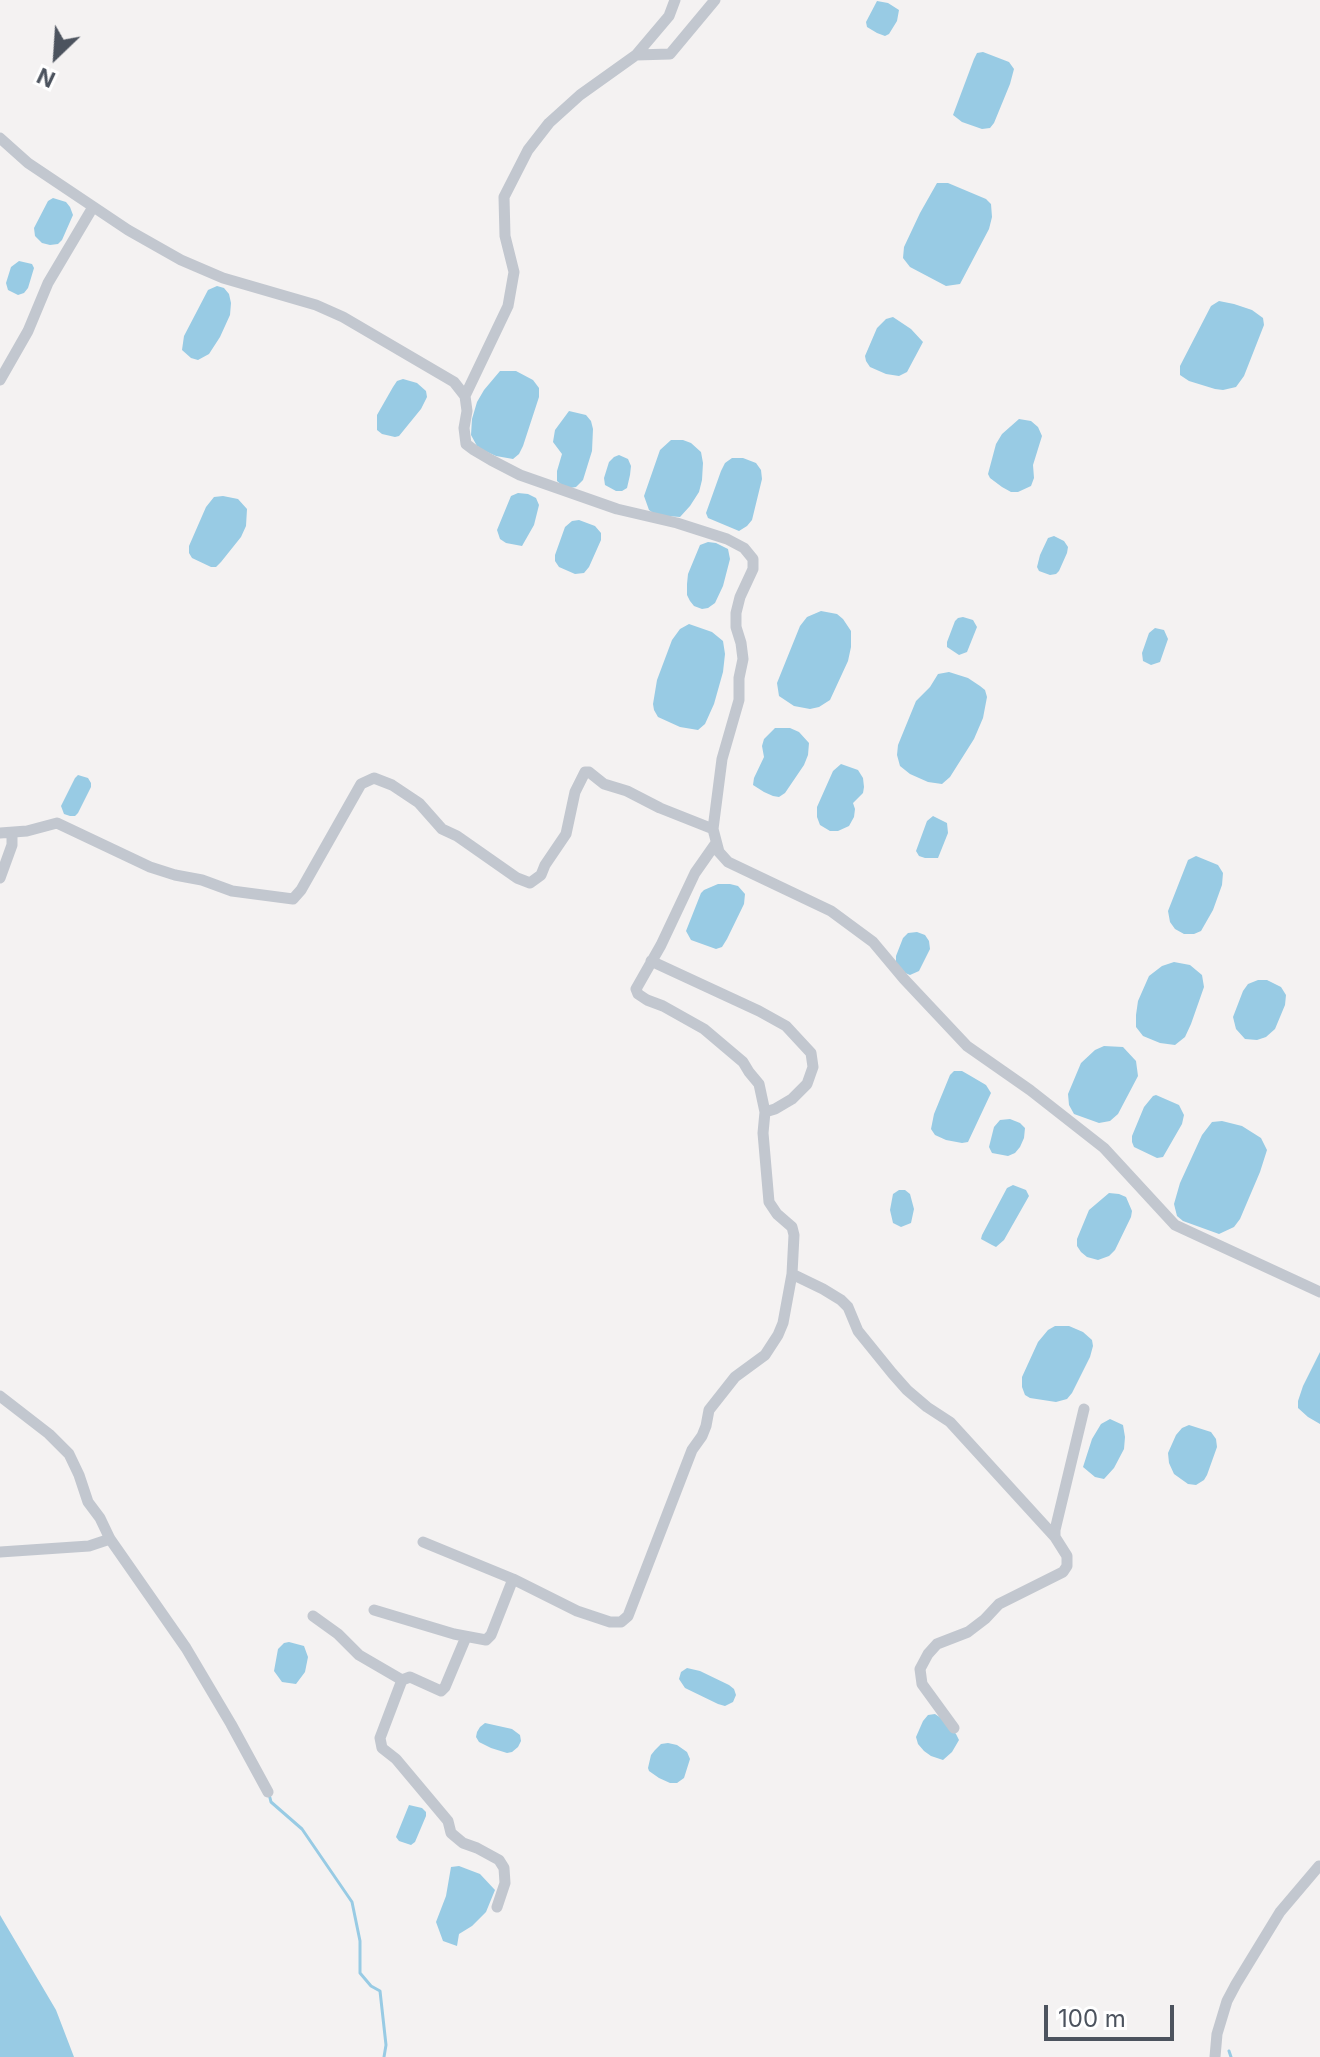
<!DOCTYPE html>
<html>
<head>
<meta charset="utf-8">
<style>
  body { margin:0 }
  #map { position:relative; width:1320px; height:2057px; overflow:hidden; background:#f4f2f2; font-family:Inter,sans-serif }
  canvas { display:block }
  .north { position:absolute; left:16px; top:16px; width:80px; height:80px; -webkit-text-stroke:6px #fff; paint-order:stroke; rotate:205deg; font-size:22px; font-weight:700; line-height:32px; text-align:center; color:#4c535e }
  .north::after { content:''; display:block; margin:auto; width:28px; height:36px; background:#4c535e; clip-path:polygon(50% 0,100% 100%,50% 72%,0 100%) }
  .scale { position:absolute; left:1044px; top:2005px; width:130px; height:36px; box-sizing:border-box; border:4px solid #4c535e; border-top:0; padding-left:10px; font-size:24px; line-height:28px; white-space:nowrap; color:#4c535e; -webkit-text-stroke:6px #fff; paint-order:stroke }
</style>
</head>
<body>
<div id="map">
<canvas width="1320" height="2057"></canvas>
<div class="north">N</div>
<div class="scale">100 m</div>
</div>
<script>
const context = document.querySelector('canvas').getContext('2d');
context.lineJoin = 'round';
function paint(path, color) {
  context.fillStyle = color;
  context.fill(path, 'evenodd');
}
function toPath(rows) {
  const path = new Path2D();
  for (const r of rows) {
    path.moveTo(r[0], r[1]);
    for (let i = 2; i < r.length; i += 2) path.lineTo(r[i], r[i + 1]);
  }
  return path;
}
function stroke(path, color, width, dash) {
  context.strokeStyle = color;
  context.lineWidth = width;
  context.lineCap = dash ? 'butt' : 'round';
  context.setLineDash(dash || []);
  context.stroke(path);
}
const water = toPath([
  [877,1,888,3,899,10,897,21,889,34,885,36,877,33,867,27,866,22],
  [983,52,1009,62,1014,69,1010,84,994,123,990,128,982,129,962,122,953,115,974,59,977,53],
  [937,183,948,183,986,199,991,204,992,217,989,229,960,284,946,286,910,267,903,258,904,247,920,213],
  [53,198,66,202,70,207,73,215,62,240,58,244,50,245,42,243,35,236,34,228,48,201],
  [19,261,32,264,34,268,28,288,24,293,18,295,8,290,6,283,11,267],
  [217,286,224,288,229,294,231,303,230,315,220,337,209,354,198,360,191,358,182,350,184,336,208,290],
  [1219,301,1234,304,1252,310,1263,318,1264,325,1244,376,1236,387,1223,390,1215,389,1189,381,1180,375,1180,366,1211,306],
  [893,317,911,329,923,342,907,372,899,376,886,374,870,367,866,361,865,356,877,328,886,319],
  [500,371,516,371,533,380,539,388,539,397,523,446,519,454,513,459,496,456,485,451,477,446,471,435,472,419,477,402,484,390],
  [403,379,417,383,426,391,427,397,421,409,399,436,395,437,382,434,377,430,377,415,393,387,397,381],
  [569,411,586,415,591,421,593,429,592,451,583,480,576,487,570,488,563,486,557,481,557,471,562,454,553,442,555,430],
  [1019,419,1031,421,1038,427,1042,436,1033,465,1034,478,1031,486,1018,492,1011,492,1002,487,990,478,988,474,996,444,1002,434],
  [671,440,683,440,691,443,701,452,703,463,702,480,699,492,690,506,680,517,656,515,649,510,644,496,660,450],
  [619,455,628,459,631,466,630,475,627,488,622,491,616,491,605,485,604,478,609,462,614,457],
  [732,458,743,458,756,463,761,470,762,479,752,520,747,526,739,531,708,518,706,513,721,471,725,463],
  [518,493,528,494,536,498,539,505,534,525,522,546,506,543,500,539,497,530,511,496],
  [223,496,238,499,247,509,246,526,241,537,221,562,216,567,211,567,192,558,189,553,189,546,206,507,214,497],
  [579,520,595,526,601,533,601,540,589,567,584,573,575,574,559,567,555,561,555,555,565,527,572,521],
  [1054,536,1064,541,1068,547,1067,553,1059,571,1056,574,1050,575,1039,571,1037,567,1040,555,1048,538],
  [708,542,716,543,728,549,730,559,723,586,715,603,708,608,702,609,694,606,690,601,687,595,687,584,688,574,700,545],
  [821,611,837,614,843,619,851,631,851,647,848,661,830,700,819,707,810,709,794,706,779,696,777,683,800,626,807,617],
  [963,617,973,620,977,627,967,652,959,655,947,647,947,642,955,621,958,618],
  [689,624,712,632,723,641,725,654,723,672,714,704,705,724,698,730,680,727,658,717,654,710,653,704,657,680,672,640,680,629],
  [1155,628,1164,630,1168,639,1160,662,1151,665,1143,661,1142,653,1149,633],
  [949,672,968,678,980,686,985,690,987,697,983,718,974,739,950,777,942,784,928,782,910,774,900,766,897,755,898,745,916,701,930,687,938,674],
  [775,728,790,728,799,732,809,743,808,755,804,765,785,793,779,797,773,796,764,792,753,785,754,778,764,757,762,746,764,739],
  [841,764,858,770,863,778,864,787,863,793,853,803,855,809,854,817,849,826,838,831,830,831,820,825,817,817,817,807,833,771],
  [78,775,88,778,91,783,91,787,78,813,75,816,70,816,64,814,61,806,75,778],
  [933,816,947,823,948,833,938,858,925,858,919,856,916,851,927,821],
  [1196,856,1218,865,1223,873,1222,885,1213,910,1201,931,1194,934,1184,934,1175,929,1170,922,1168,911,1188,860],
  [718,884,730,884,738,886,745,894,744,904,727,939,722,947,716,949,691,940,686,931,701,893,704,890],
  [917,932,925,935,929,941,930,949,919,971,910,975,903,972,896,963,896,956,903,938,908,933],
  [1174,962,1190,965,1202,975,1204,987,1191,1024,1185,1037,1175,1045,1160,1043,1143,1036,1136,1027,1136,1015,1138,1001,1149,976,1162,966],
  [1258,980,1267,980,1281,987,1286,995,1285,1005,1275,1029,1266,1037,1257,1040,1245,1039,1236,1029,1233,1017,1243,991,1248,984],
  [1104,1046,1123,1047,1136,1061,1138,1076,1118,1114,1110,1121,1099,1123,1074,1114,1069,1105,1068,1094,1081,1063,1095,1050],
  [954,1071,962,1071,969,1075,986,1085,991,1093,968,1142,962,1143,946,1140,935,1135,931,1129,934,1114,950,1075],
  [1156,1095,1179,1105,1184,1115,1182,1124,1163,1157,1157,1158,1134,1147,1132,1142,1132,1136,1144,1107,1153,1096],
  [1010,1119,1020,1123,1025,1128,1024,1138,1020,1147,1015,1153,1008,1156,992,1153,989,1147,994,1127,1000,1120],
  [1222,1121,1242,1126,1261,1138,1267,1150,1260,1172,1240,1219,1234,1227,1219,1234,1183,1221,1177,1216,1174,1204,1180,1183,1202,1135,1212,1122],
  [1013,1185,1026,1190,1029,1196,1004,1240,996,1247,992,1245,981,1239,982,1235,1007,1188],
  [899,1190,905,1190,910,1194,914,1209,911,1223,901,1227,893,1223,890,1210,893,1194],
  [1109,1193,1119,1194,1126,1197,1132,1211,1131,1217,1115,1250,1109,1256,1098,1260,1087,1257,1081,1252,1077,1246,1077,1239,1089,1210],
  [1055,1326,1069,1326,1083,1332,1092,1340,1093,1346,1090,1357,1072,1393,1067,1399,1056,1402,1030,1398,1025,1395,1022,1387,1022,1377,1038,1342,1048,1330],
  [1320,1352,1320,1424,1308,1417,1298,1408,1298,1401,1303,1386],
  [1110,1419,1123,1425,1125,1437,1124,1449,1114,1468,1104,1479,1095,1477,1083,1467,1092,1439,1101,1424],
  [1189,1425,1211,1432,1216,1439,1217,1447,1207,1475,1204,1480,1196,1485,1188,1484,1174,1474,1169,1463,1168,1453,1176,1435,1182,1428],
  [289,1642,304,1646,308,1657,305,1672,296,1684,282,1682,274,1671,278,1649,284,1643],
  [687,1668,700,1671,729,1685,734,1689,736,1695,733,1702,725,1706,718,1704,685,1688,679,1679,681,1672],
  [935,1714,944,1720,956,1734,959,1740,952,1752,943,1760,931,1756,924,1751,918,1744,916,1737,923,1721,928,1715],
  [485,1723,512,1729,520,1735,521,1741,518,1747,512,1752,507,1753,491,1748,479,1742,476,1737,477,1732,480,1727],
  [668,1743,677,1745,687,1752,690,1759,684,1778,677,1783,670,1783,659,1778,649,1771,648,1768,651,1755,655,1750,661,1744],
  [409,1805,422,1808,426,1812,426,1816,415,1842,411,1845,399,1841,396,1837],
  [459,1866,480,1874,495,1890,486,1912,472,1926,459,1934,457,1946,443,1941,436,1922,446,1896,451,1867],
  [0,1915,56,2010,74,2057,0,2057]
]);
const stream = toPath([
  [269,1794,271,1802,302,1829,352,1902,360,1941,360,1973,371,1986,380,1991,386,2045,384,2057],
  [1229,2051,1231,2057]
]);
const minor = toPath([
  [636,55,670,54,715,0],
  [0,138,28,163,128,230,181,260,223,278,316,305,343,317,454,382,465,396,467,411,464,428,466,444,474,450,491,460,520,475,617,509,677,523,727,539,744,548,753,559,753,569,740,597,736,613,736,627,741,643,743,659,739,678,739,700,722,759,713,829,719,852,728,862,831,911,873,942,904,979,967,1046,1030,1090,1104,1148,1175,1225,1320,1292],
  [0,380,28,331,48,283,93,207],
  [465,396,508,306,514,272,505,236,504,197,528,150,549,123,580,95,636,55,669,16,675,0],
  [0,833,27,831,57,823,150,867,175,875,202,880,232,891,293,899,301,890,361,784,374,778,392,785,419,803,442,829,457,836,517,878,530,883,541,875,545,865,566,834,575,792,585,772,589,772,604,784,627,791,660,808,713,829],
  [716,843,695,873,661,945,636,989,638,994,647,1000,663,1006,704,1029,743,1062,749,1072,759,1084,765,1112,763,1133,769,1202,777,1214,792,1227,794,1235,792,1274,823,1289,841,1300,848,1307,858,1331,892,1373,907,1390,927,1407,950,1422,1055,1537],
  [0,878,12,845,12,833],
  [651,961,759,1011,786,1026,811,1053,813,1067,807,1084,792,1099,775,1109,765,1112],
  [0,1396,49,1434,69,1454,79,1475,88,1502,100,1518,110,1539,186,1648,231,1724,268,1792],
  [423,1542,513,1579,577,1611,610,1622,621,1622,628,1616,692,1450,702,1436,706,1426,709,1410,735,1377,765,1355,778,1335,783,1323,792,1274],
  [0,1552,89,1546,110,1539],
  [374,1610,454,1634,486,1640,491,1635,513,1579],
  [313,1616,338,1634,359,1655,402,1680],
  [466,1637,445,1687,441,1691,410,1677,402,1680,380,1738,382,1748,396,1759,448,1821,451,1833,463,1843,477,1848,499,1860,504,1868,505,1883,497,1907],
  [954,1728,922,1684,920,1669,928,1654,937,1644,968,1632,985,1619,999,1604,1063,1572,1067,1566,1067,1556,1055,1537,1055,1530,1084,1409],
  [1215,2057,1217,2034,1227,2001,1236,1984,1280,1912,1319,1866]
]);
paint(water, '#98cbe4');
stroke(stream, '#98cbe4', 3);
stroke(minor, '#c2c7cf', 11);
</script>
</body>
</html>
